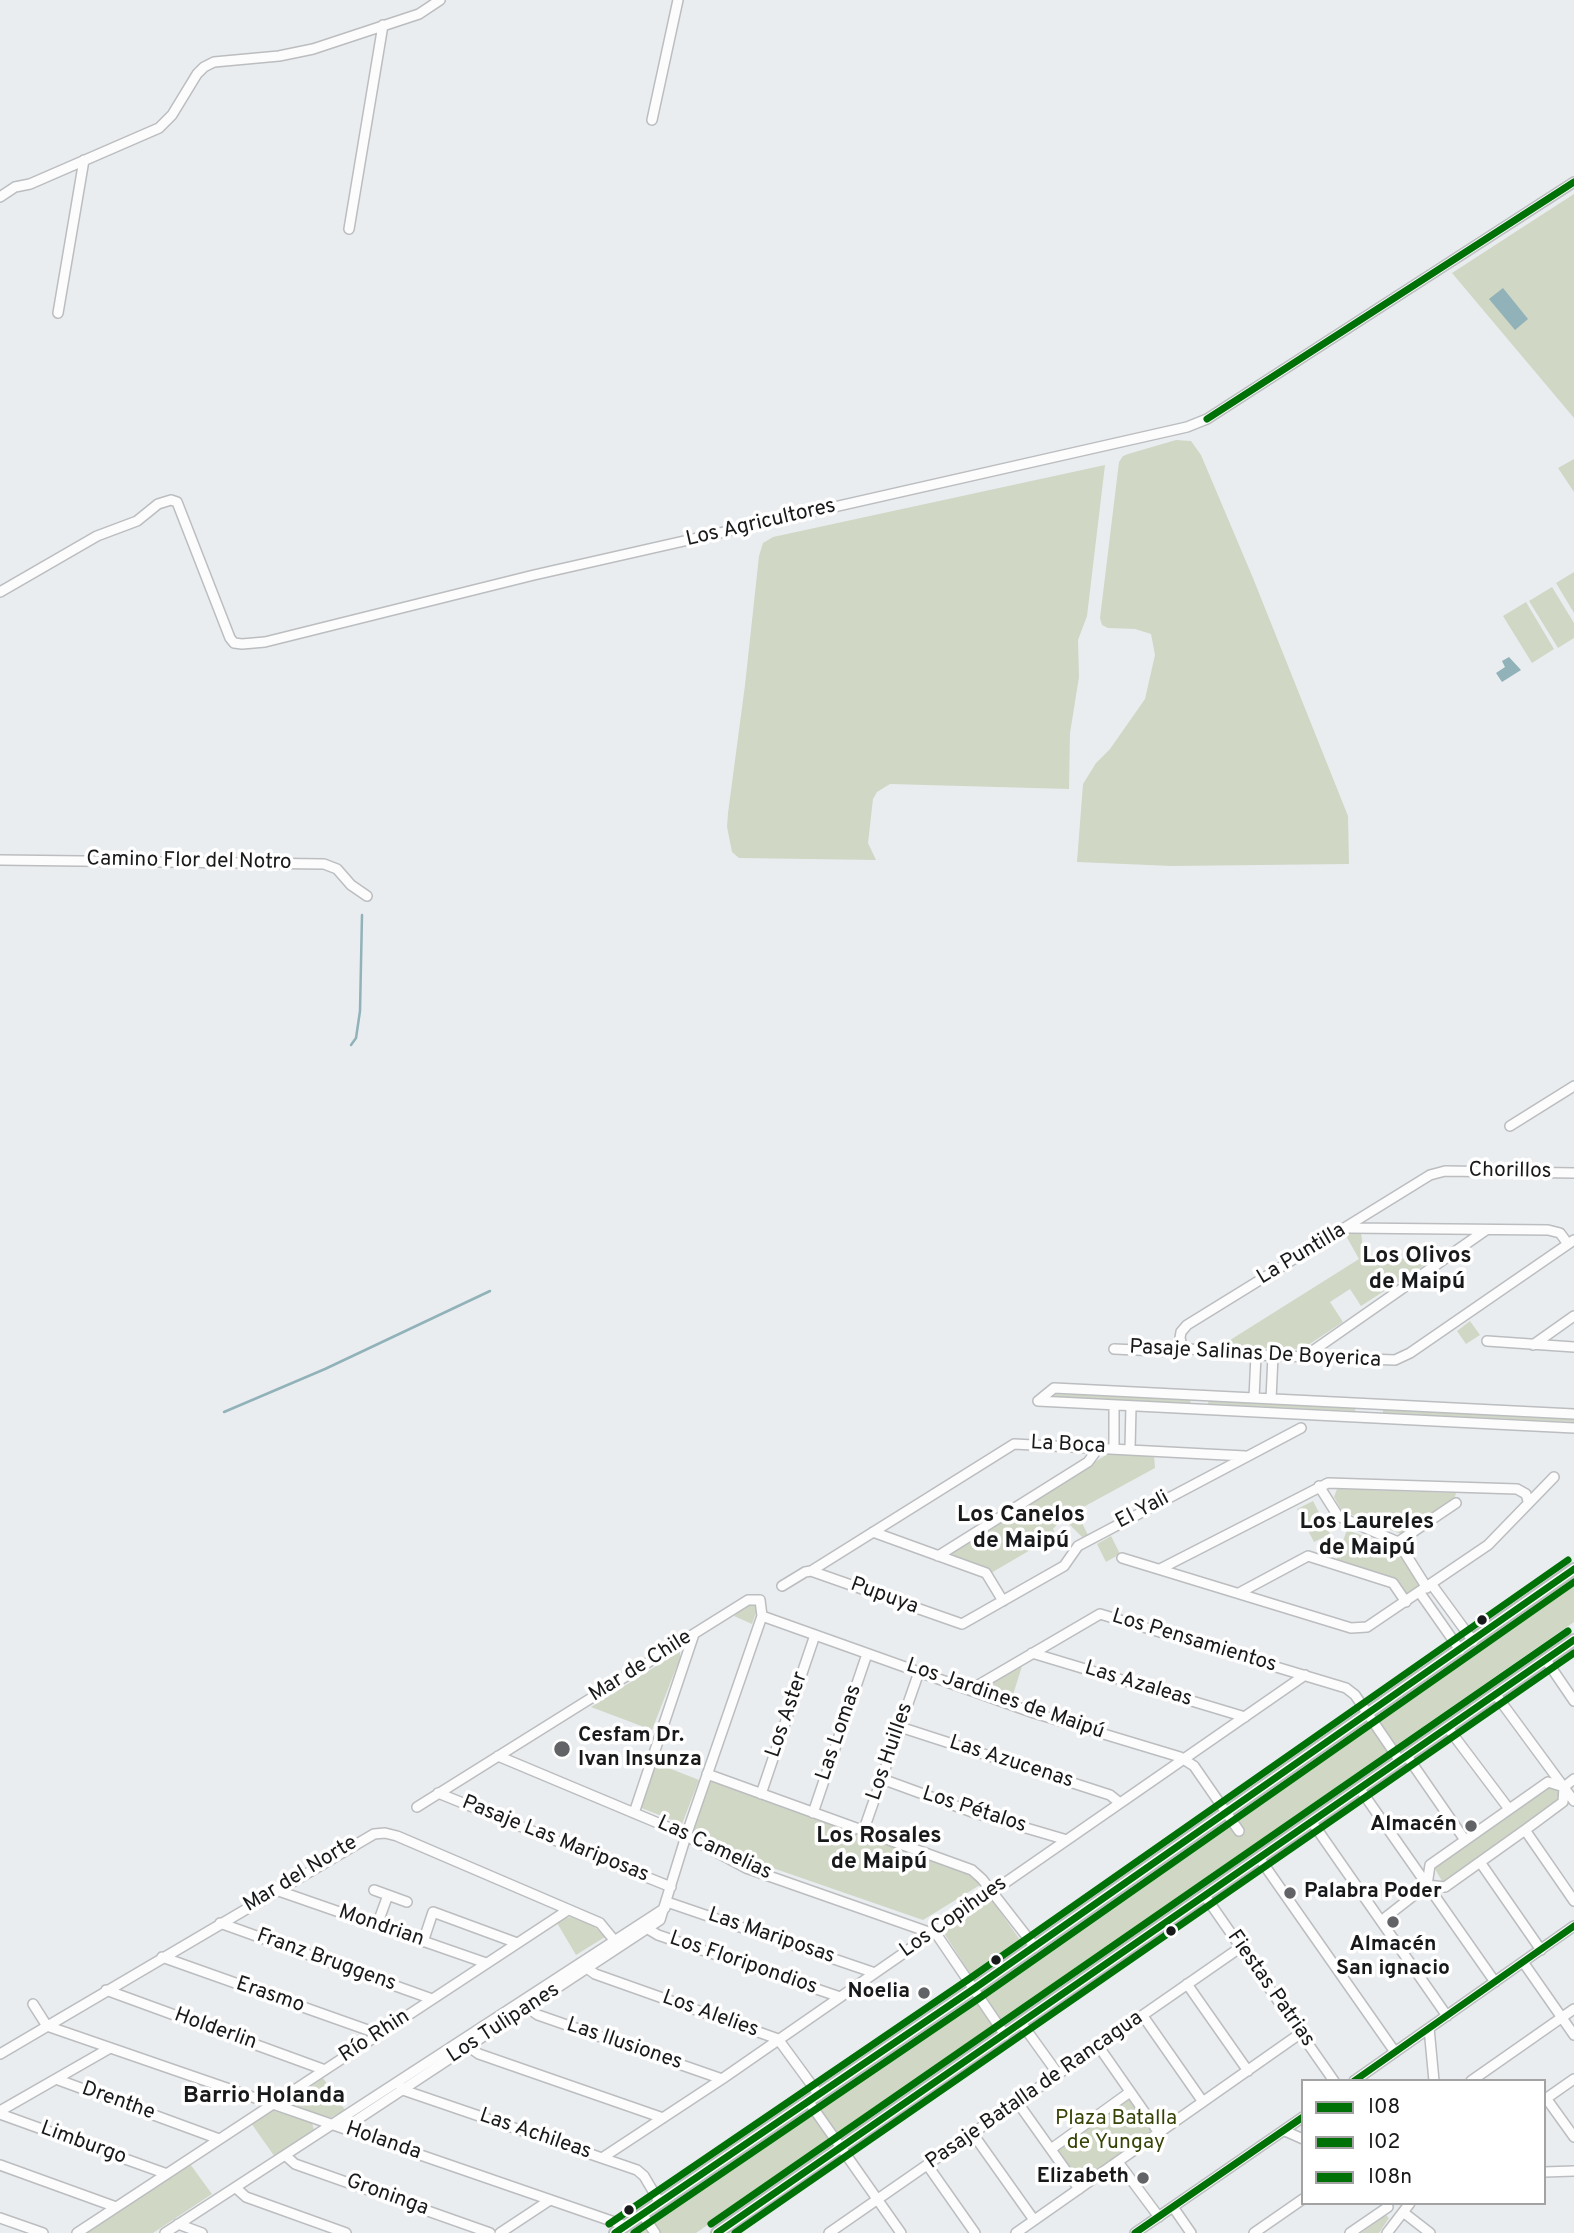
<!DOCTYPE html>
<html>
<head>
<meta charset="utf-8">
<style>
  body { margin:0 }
  #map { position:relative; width:1574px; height:2233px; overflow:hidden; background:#eaedf0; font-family:Overpass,sans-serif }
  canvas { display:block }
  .legend { position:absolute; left:1301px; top:2079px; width:245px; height:126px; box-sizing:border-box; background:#fff; border:2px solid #a3a3a4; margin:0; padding:9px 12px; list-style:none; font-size:21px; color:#18191b }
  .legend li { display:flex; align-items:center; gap:14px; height:35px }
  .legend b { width:35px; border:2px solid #a3a3a4 }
</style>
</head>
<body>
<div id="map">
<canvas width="1574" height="2233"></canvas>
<ul class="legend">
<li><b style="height:9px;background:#007106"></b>I08</li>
<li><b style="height:9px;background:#007106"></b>I02</li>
<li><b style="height:9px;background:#007106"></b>I08n</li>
</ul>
</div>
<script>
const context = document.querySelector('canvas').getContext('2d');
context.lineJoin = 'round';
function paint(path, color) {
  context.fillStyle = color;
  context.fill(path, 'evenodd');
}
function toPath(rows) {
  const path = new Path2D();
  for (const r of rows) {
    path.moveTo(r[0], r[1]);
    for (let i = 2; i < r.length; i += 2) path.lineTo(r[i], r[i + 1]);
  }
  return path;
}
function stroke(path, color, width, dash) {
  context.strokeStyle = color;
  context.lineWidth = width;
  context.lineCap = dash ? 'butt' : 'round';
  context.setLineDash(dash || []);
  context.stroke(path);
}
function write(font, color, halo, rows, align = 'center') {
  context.font = font + ' Overpass,sans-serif';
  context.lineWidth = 7;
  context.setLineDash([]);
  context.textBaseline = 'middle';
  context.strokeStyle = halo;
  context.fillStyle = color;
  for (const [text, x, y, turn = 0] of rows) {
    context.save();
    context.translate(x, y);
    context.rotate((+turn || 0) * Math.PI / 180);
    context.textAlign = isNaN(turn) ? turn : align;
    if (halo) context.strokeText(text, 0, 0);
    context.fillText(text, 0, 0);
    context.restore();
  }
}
const green = toPath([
  [1574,194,1574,418,1452,273],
  [1176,440,1191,441,1201,455,1253,578,1348,816,1349,864,1172,866,1077,862,1083,784,1096,763,1110,749,1145,699,1155,655,1151,634,1135,629,1108,628,1102,625,1100,618,1119,462,1123,456,1128,454],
  [1574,459,1574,492,1558,468],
  [1105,465,1087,616,1078,640,1079,677,1070,733,1069,789,890,784,877,792,873,799,868,843,876,860,739,858,732,852,727,827,728,813,745,685,759,556,763,543,773,537],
  [1574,572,1574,613,1556,583],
  [1552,587,1574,623,1574,638,1558,648,1529,601],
  [1526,602,1554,649,1532,663,1503,616],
  [1350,1231,1361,1232,1364,1258,1434,1259,1361,1306,1350,1289,1330,1302,1343,1322,1302,1349,1219,1347,1359,1259,1345,1234],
  [1470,1321,1480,1335,1466,1344,1457,1331],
  [1056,1394,1191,1399,1190,1404,1052,1397],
  [1209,1400,1356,1407,1355,1411,1208,1404],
  [1383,1409,1574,1417,1574,1422,1383,1413],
  [1106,1455,1154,1455,1155,1468,1076,1511,1088,1535,1082,1537,1063,1518,1053,1529,1056,1535,991,1573,987,1568,954,1557,952,1553,954,1549],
  [1337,1489,1456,1493,1454,1500,1446,1506,1444,1504,1401,1534,1342,1511,1334,1497],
  [1313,1501,1330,1534,1314,1542,1297,1509],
  [1347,1530,1395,1547,1420,1585,1406,1594,1392,1577,1336,1560],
  [1111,1536,1120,1554,1106,1562,1097,1544],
  [1574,1577,1574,1622,1241,1853,1007,2019,696,2233,629,2233,966,2005],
  [751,1603,756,1604,757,1610,752,1624,734,1616],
  [680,1651,680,1658,652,1730,591,1707],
  [1022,1666,1012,1698,983,1689,985,1686],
  [656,1763,699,1780,682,1824,639,1807],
  [709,1778,971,1874,980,1880,980,1885,923,1920,738,1856,690,1828],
  [1547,1787,1559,1791,1559,1800,1443,1883,1434,1867],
  [991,1899,1023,1944,974,1980,944,1933],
  [571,1917,594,1926,605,1937,576,1955,557,1923,565,1918],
  [323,2078,345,2110,328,2119,290,2106,290,2101],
  [1129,2095,1151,2126,1149,2136,1079,2183,1055,2149],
  [271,2110,312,2123,314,2130,275,2157,251,2123],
  [190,2164,212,2194,153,2233,87,2233],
  [1386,2215,1389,2218,1379,2233,1361,2233]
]);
const water = toPath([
  [1503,288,1528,319,1515,330,1489,299],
  [1509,657,1521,670,1502,682,1496,673,1505,667,1502,661]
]);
const stream = toPath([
  [351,1045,356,1038,360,1011,362,915],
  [224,1412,325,1369,490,1291]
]);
const minor = toPath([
  [652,120,678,0],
  [0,197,15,187,30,184,159,128,172,115,197,74,204,67,214,62,279,56,313,49,419,14,440,0],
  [349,229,383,25],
  [58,313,84,160],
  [0,592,97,536,137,521,158,504,171,500,177,502,230,638,234,643,242,644,265,642,534,575,1187,427,1207,419,1574,182],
  [0,860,324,864,337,869,351,885,367,896],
  [1510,1126,1574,1086],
  [1349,1228,1548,1230,1560,1233,1568,1244],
  [1487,1341,1574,1347],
  [1533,1345,1574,1316],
  [1114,1349,1180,1352,1190,1349,1256,1355,1395,1360,1410,1353,1574,1240],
  [1190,1349,1182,1346,1180,1338,1181,1332,1187,1325,1430,1175,1445,1171,1574,1173],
  [1304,1357,1486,1230],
  [1254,1398,1256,1355],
  [1271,1399,1273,1356],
  [1038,1401,1054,1388,1574,1414],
  [1038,1401,1574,1428],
  [1114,1449,1114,1405],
  [1130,1449,1131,1406],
  [1319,1486,1338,1516,1398,1542,1427,1588],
  [873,1532,986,1573,1003,1601],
  [1398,1542,1456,1503],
  [938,1556,1088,1462,1094,1454,1094,1448],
  [1122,1558,1351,1628,1367,1627,1488,1545,1554,1477],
  [1160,1569,1328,1483,1517,1489,1526,1494,1528,1501],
  [811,1571,962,1624,1064,1566,1078,1546,1301,1428],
  [1432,1585,1473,1641],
  [782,1586,805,1572,811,1571,1014,1444,1245,1456],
  [1239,1593,1308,1556,1393,1583,1406,1602],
  [1420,1593,1460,1650],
  [762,1616,1034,1713,1180,1757,1194,1766,1239,1831],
  [1032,1653,1245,1717],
  [1546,1660,1574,1701],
  [970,1690,1100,1614,1346,1688,1355,1695,1400,1761],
  [1496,1695,1574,1801],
  [900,1727,1110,1795,1120,1803],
  [1448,1728,1509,1809],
  [498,1756,677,1831,746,1868,937,1935,1005,2035],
  [1407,1756,1465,1840],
  [707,1774,972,1870,982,1879,1035,1947],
  [882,1779,975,1813,1067,1840],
  [1360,1789,1495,1982],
  [438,1793,671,1887],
  [761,1794,815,1635],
  [634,1813,694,1634],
  [813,1813,867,1654],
  [1312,1822,1447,2016],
  [1525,1830,1574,1901],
  [863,1832,919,1672],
  [1260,1859,1395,2052],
  [1480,1862,1541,1950],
  [1427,1885,1430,1865,1548,1782,1564,1787],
  [276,1890,486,1963],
  [374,1890,407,1902],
  [1205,1896,1334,2081],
  [667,1902,875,1973],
  [1381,1921,1427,1885,1445,1887,1525,1830,1563,1802,1564,1787,1574,1779],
  [220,1923,432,1999],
  [377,1925,388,1895],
  [648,1929,658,1935,840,1997],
  [423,1942,433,1912,517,1943],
  [162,1957,379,2034],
  [1523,1962,1574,2035],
  [584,1966,595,1974,778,2039,819,2095],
  [1187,1984,1248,2071],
  [106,1990,325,2070],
  [33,2004,47,2026,626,2226],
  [528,2008,538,2015,722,2079],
  [1143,2016,1203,2102],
  [1022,2024,1058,2074],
  [1429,2028,1434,2081],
  [469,2047,479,2054,663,2118],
  [1099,2047,1159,2133],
  [0,2054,374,1834,385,1833,397,1836,600,1923,614,1940],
  [56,2079,219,2139],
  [1354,2081,1574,1926],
  [1471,2081,1574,2009],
  [401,2087,403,2090,637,2170,644,2176,660,2203],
  [1546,2098,1574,2137],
  [1544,2100,1574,2079],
  [809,2102,901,2233],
  [1018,2103,1079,2189],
  [0,2111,110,2048],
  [0,2114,167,2174],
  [333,2125,352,2123,660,1920,686,1836,762,1616,760,1600,748,1600,417,1807],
  [1281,2132,1285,2131,1303,2139],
  [973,2134,1034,2220],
  [1051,2149,1130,2092],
  [286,2156,295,2164,490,2233],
  [602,2158,722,2079,1305,1675],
  [1118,2162,1159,2217],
  [0,2165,116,2207],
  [928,2166,975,2233],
  [1544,2172,1574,2171],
  [236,2188,246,2197,346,2233],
  [1173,2207,1191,2233],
  [1403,2212,1430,2233],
  [643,2215,655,2233],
  [0,2218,43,2233],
  [178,2224,202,2233],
  [77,2233,568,1910],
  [165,2233,665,1908],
  [500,2233,550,2200],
  [829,2233,1241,1947],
  [1016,2233,1301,2033],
  [1135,2233,1303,2117],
  [1254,2233,1303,2199],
  [1350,2233,1388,2207],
  [1387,2233,1410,2203]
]);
const tertiary = toPath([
  [615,2233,975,1988,1574,1569],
  [717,2233,1574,1640]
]);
const bus1 = toPath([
  [1207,419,1574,182],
  [615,2233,975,1988,1574,1569],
  [717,2233,1574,1640]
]);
const bus2 = toPath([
  [634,2233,981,1997,1574,1582],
  [735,2233,1574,1653]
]);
const bus3 = toPath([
  [609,2224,969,1979,1568,1560],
  [711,2224,1568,1631]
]);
const bus4 = toPath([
  [1354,2081,1574,1926],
  [1135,2233,1303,2117]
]);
const markers = [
  [1482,1620,6,"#18191b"],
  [562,1749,9,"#626366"],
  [1471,1826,7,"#626366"],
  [1290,1893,7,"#626366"],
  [1393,1922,7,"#626366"],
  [1171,1931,6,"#18191b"],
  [996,1960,6,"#18191b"],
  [924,1993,7,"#626366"],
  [1143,2178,7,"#626366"],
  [629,2210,6,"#18191b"]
];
const streetNames = [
  ["Los Agricultores",761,524,-13],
  ["Camino Flor del Notro",189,862,1],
  ["Chorillos",1510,1172,1],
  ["La Puntilla",1302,1255,-31],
  ["Pasaje Salinas De Boyerica",1255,1355,3],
  ["La Boca",1068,1446,3],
  ["El Yali",1143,1511,-28],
  ["Pupuya",884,1597,20],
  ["Los Pensamientos",1194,1642,17],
  ["Mar de Chile",641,1667,-32],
  ["Las Azaleas",1138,1685,17],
  ["Los Jardines de Maipú",1005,1700,19],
  ["Los Aster",788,1715,-71],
  ["Las Lomas",840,1733,-71],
  ["Los Huilles",891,1752,-71],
  ["Las Azucenas",1011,1763,18],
  ["Los Pétalos",974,1811,18],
  ["Pasaje Las Mariposas",555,1840,22],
  ["Las Camelias",714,1849,25],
  ["Mar del Norte",301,1875,-31],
  ["Los Copihues",954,1918,-35],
  ["Mondrian",381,1927,19],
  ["Las Mariposas",771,1937,19],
  ["Franz Bruggens",326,1961,20],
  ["Los Floripondios",743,1964,19],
  ["Fiestas Patrias",1270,1989,55],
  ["Erasmo",270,1996,19],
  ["Los Alelies",710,2015,20],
  ["Los Tulipanes",504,2024,-33],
  ["Holderlin",215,2030,20],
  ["Río Rhin",375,2037,-33],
  ["Las Ilusiones",624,2045,19],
  ["Pasaje Batalla de Rancagua",1035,2091,-35],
  ["Drenthe",118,2102,20],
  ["Las Achileas",535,2135,19],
  ["Holanda",383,2142,19],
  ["Limburgo",83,2144,20],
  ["Groninga",387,2196,20]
];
const poiNames = [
  ["Cesfam Dr.",578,1737,"left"],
  ["Ivan Insunza",578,1761,"left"],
  ["Almacén",1457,1826],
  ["Palabra Poder",1304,1893,"left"],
  ["Almacén",1393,1946,"center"],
  ["San ignacio",1393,1970,"center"],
  ["Noelia",910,1993],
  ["Elizabeth",1129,2178]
];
const parkNames = [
  ["Plaza Batalla",1116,2120],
  ["de Yungay",1116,2144]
];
const neighbourhoodNames = [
  ["Los Olivos",1417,1257],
  ["de Maipú",1417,1283],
  ["Los Canelos",1021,1516],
  ["de Maipú",1021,1542],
  ["Los Laureles",1367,1523],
  ["de Maipú",1367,1549],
  ["Los Rosales",879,1837],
  ["de Maipú",879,1863],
  ["Barrio Holanda",264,2097]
];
paint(green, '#d0d7c5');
paint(water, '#90b2b8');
stroke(stream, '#90b2b8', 2.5);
stroke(minor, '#bbbdbf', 12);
stroke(tertiary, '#bbbdbf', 14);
stroke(minor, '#fcfcfd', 9);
stroke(tertiary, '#fcfcfd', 10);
stroke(bus1, '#007106', 7);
stroke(bus2, '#007106', 7);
stroke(bus3, '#007106', 7);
stroke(bus4, '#007106', 7);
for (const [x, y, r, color] of markers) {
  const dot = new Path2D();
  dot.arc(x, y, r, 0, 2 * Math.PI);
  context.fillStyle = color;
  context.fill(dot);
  stroke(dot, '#fff', 2.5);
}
write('21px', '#18191b', '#fff', streetNames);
write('bold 21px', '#18191b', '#fff', poiNames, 'right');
write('21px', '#374407', '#fff', parkNames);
write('bold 23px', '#18191b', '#fff', neighbourhoodNames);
</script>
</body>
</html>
